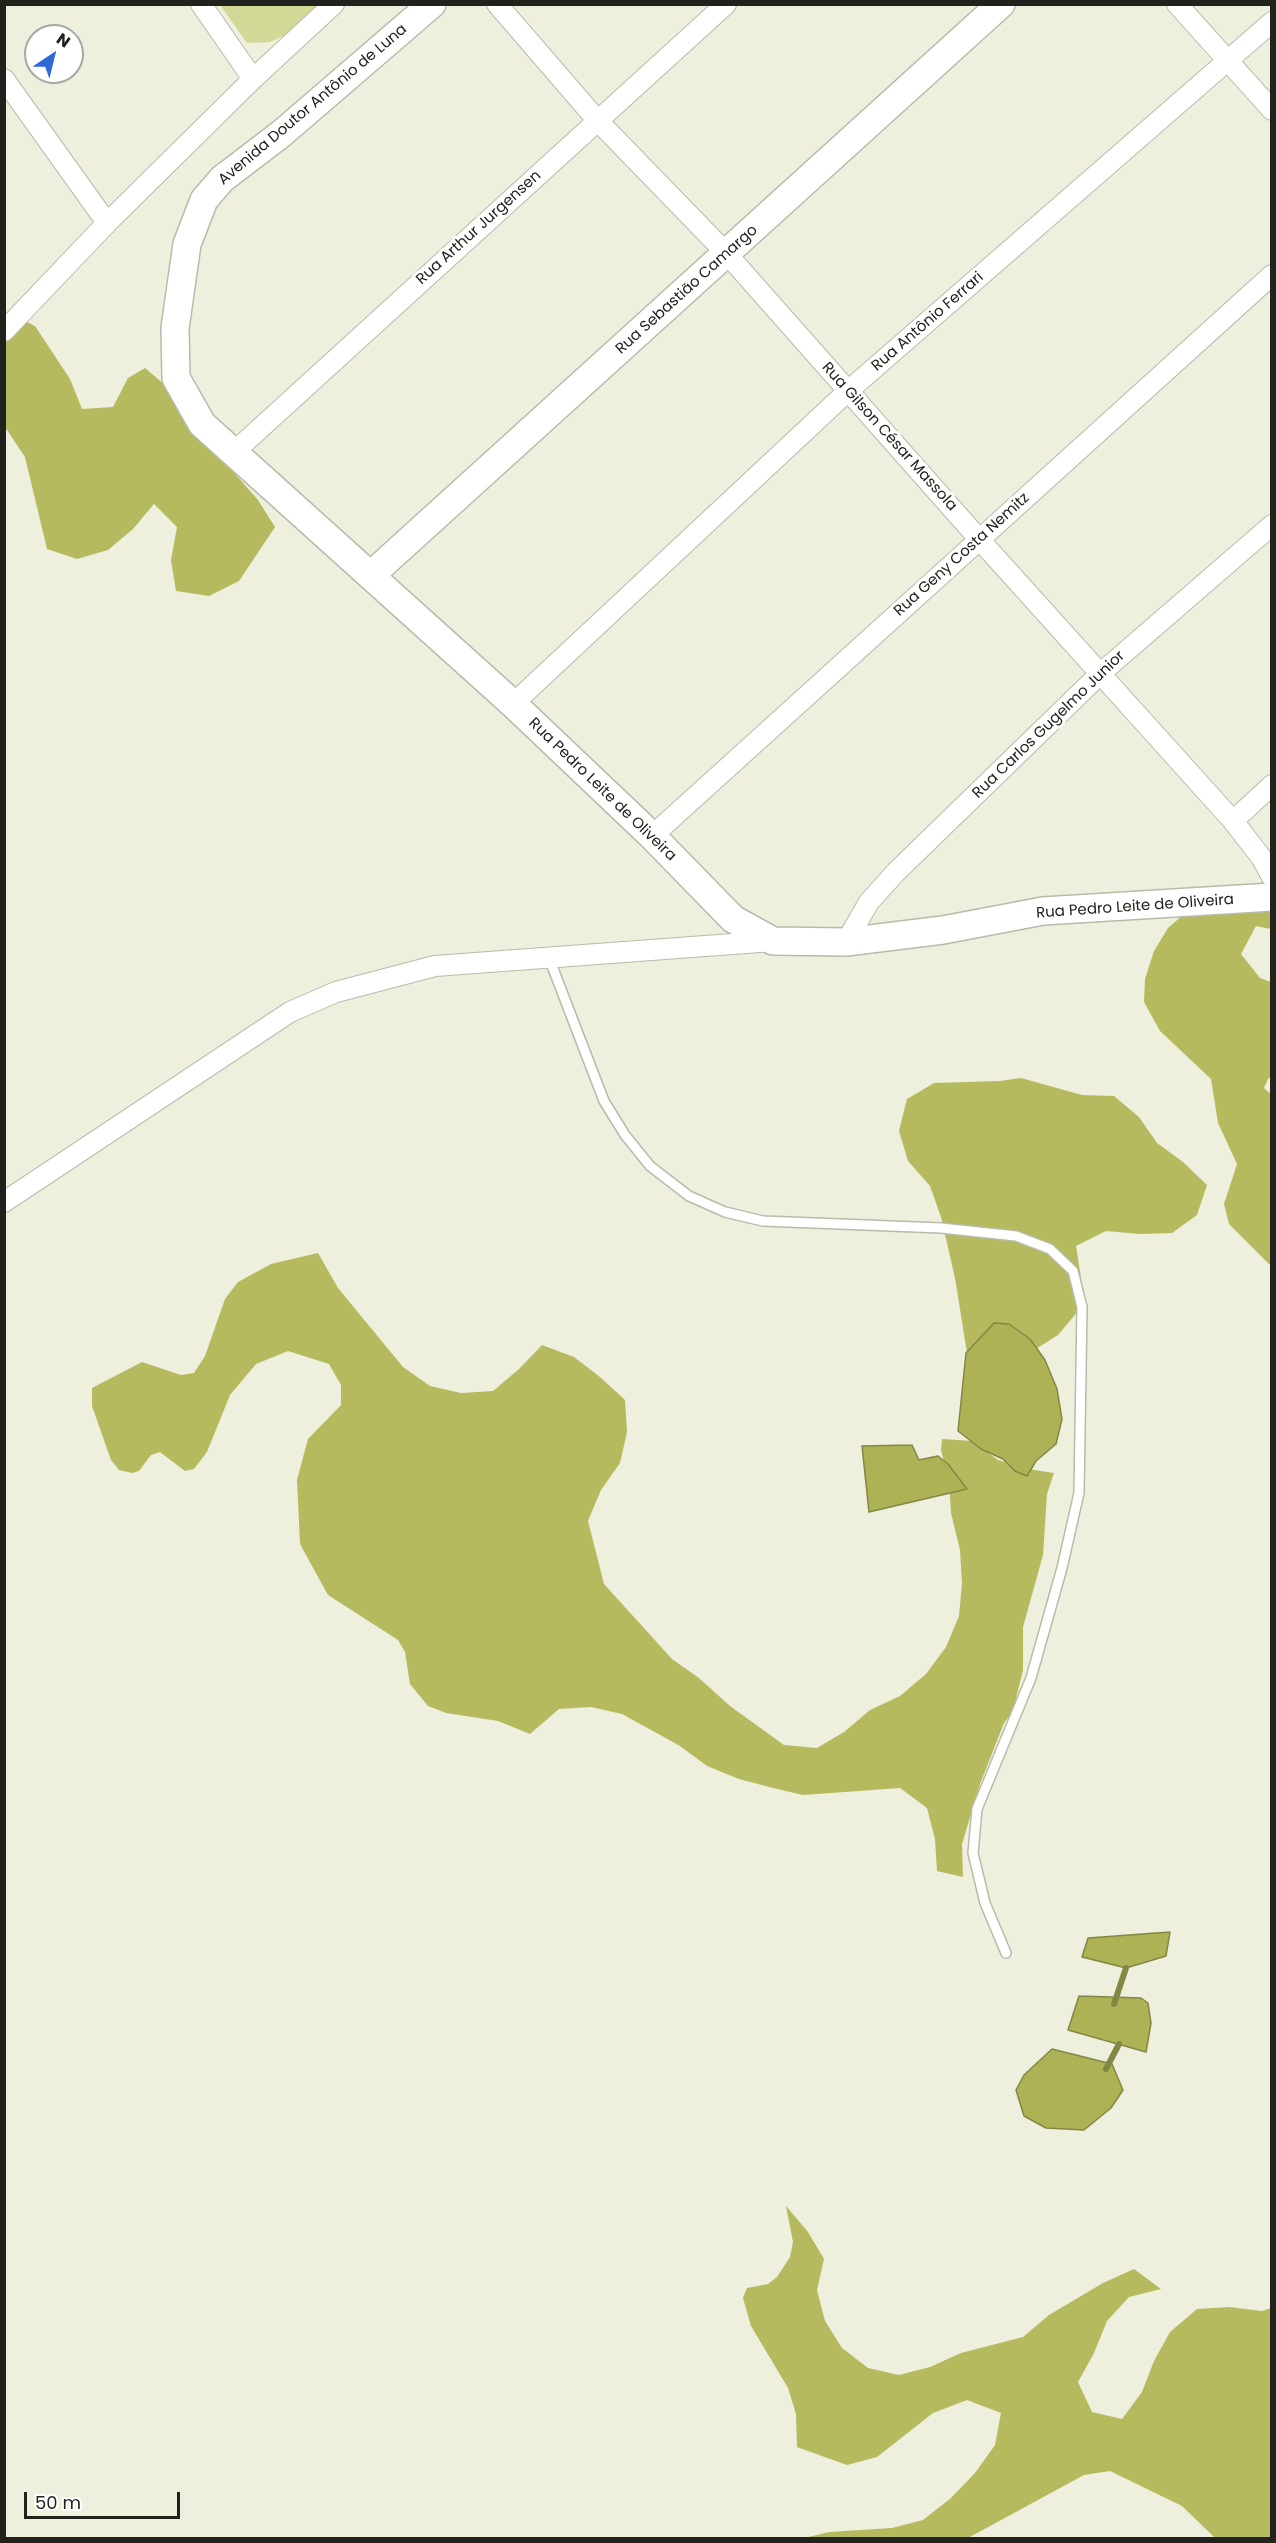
<!DOCTYPE html>
<html>
<head>
<meta charset="utf-8">
<style>
  body { margin:0 }
  #map { position:relative; width:1276px; height:2543px; overflow:hidden; background:#eeefdd; font-family:Poppins,sans-serif }
  canvas { display:block }
  .frame { position:absolute; inset:0; border:6px solid #22221c; pointer-events:none }
  .north { position:absolute; left:24px; top:24px; width:60px; height:60px; box-sizing:border-box; background:#fff; border:2px solid #a7a7a4; border-radius:50%; rotate:35deg; font-size:16px; font-weight:700; line-height:24px; text-align:center; color:#22221c }
  .north::after { content:''; display:block; margin:auto; width:21px; height:27px; background:#2f69d7; clip-path:polygon(50% 0,100% 100%,50% 72%,0 100%) }
  .scale { position:absolute; left:24px; top:2492px; width:156px; height:27px; box-sizing:border-box; border:3px solid #22221c; border-top:0; padding-left:8px; font-size:18px; line-height:21px; white-space:nowrap; color:#22221c; -webkit-text-stroke:4px #fff; paint-order:stroke }
</style>
</head>
<body>
<div id="map">
<canvas width="1276" height="2543"></canvas>
<div class="frame"></div>
<div class="north">N</div>
<div class="scale">50 m</div>
</div>
<script>
const context = document.querySelector('canvas').getContext('2d');
context.lineJoin = 'round';
function paint(path, color) {
  context.fillStyle = color;
  context.fill(path, 'evenodd');
}
function toPath(rows) {
  const path = new Path2D();
  for (const r of rows) {
    path.moveTo(r[0], r[1]);
    for (let i = 2; i < r.length; i += 2) path.lineTo(r[i], r[i + 1]);
  }
  return path;
}
function stroke(path, color, width, dash) {
  context.strokeStyle = color;
  context.lineWidth = width;
  context.lineCap = dash ? 'butt' : 'round';
  context.setLineDash(dash || []);
  context.stroke(path);
}
function write(font, color, halo, rows, align = 'center') {
  context.font = font + ' Poppins,sans-serif';
  context.lineWidth = 6;
  context.setLineDash([]);
  context.textBaseline = 'middle';
  context.strokeStyle = halo;
  context.fillStyle = color;
  for (const [text, x, y, turn = 0] of rows) {
    context.save();
    context.translate(x, y);
    context.rotate((+turn || 0) * Math.PI / 180);
    context.textAlign = isNaN(turn) ? turn : align;
    if (halo) context.strokeText(text, 0, 0);
    context.fillText(text, 0, 0);
    context.restore();
  }
}
const green = toPath([
  [220,5,327,5,305,26,270,42,247,43]
]);
const forest = toPath([
  [4,311,35,326,70,379,82,409,113,407,128,378,145,368,179,397,219,447,236,475,258,500,275,527,239,581,209,596,176,591,171,560,177,527,154,504,133,529,108,550,77,559,47,549,25,457,5,427],
  [1271,905,1271,929,1256,926,1241,954,1260,978,1271,982,1271,1076,1268,1079,1264,1088,1272,1095,1271,1266,1229,1224,1224,1204,1237,1164,1218,1123,1211,1079,1160,1031,1144,1002,1145,979,1154,951,1168,928,1183,915],
  [1021,1078,1082,1095,1114,1096,1139,1117,1157,1143,1183,1162,1207,1185,1197,1215,1172,1233,1140,1234,1106,1231,1076,1246,1081,1278,1079,1310,1058,1335,1031,1352,970,1372,955,1278,941,1217,930,1186,908,1161,899,1131,907,1099,934,1083,1000,1081],
  [318,1253,338,1288,403,1367,430,1386,461,1393,493,1391,519,1369,542,1345,574,1357,600,1377,625,1400,627,1432,620,1463,601,1490,588,1521,604,1584,672,1659,699,1678,730,1706,784,1745,817,1748,844,1732,870,1710,900,1696,926,1674,946,1647,959,1616,962,1583,960,1550,951,1513,949,1481,941,1450,942,1439,972,1441,998,1460,1028,1469,1054,1473,1047,1494,1043,1555,1023,1627,1023,1670,1013,1711,1004,1723,980,1784,962,1844,963,1877,937,1871,935,1839,927,1808,900,1788,803,1795,773,1788,739,1779,707,1766,680,1746,622,1714,591,1707,559,1709,530,1734,498,1721,446,1713,428,1706,410,1684,405,1652,398,1640,328,1595,300,1544,297,1480,308,1439,341,1405,341,1385,329,1364,288,1351,256,1364,230,1395,207,1452,194,1469,185,1471,160,1452,151,1455,139,1471,132,1473,119,1470,111,1460,92,1406,92,1388,142,1362,181,1375,194,1373,205,1356,225,1299,238,1282,271,1264],
  [786,2206,808,2232,824,2259,817,2290,825,2321,842,2348,868,2368,899,2375,930,2367,961,2353,1023,2337,1049,2315,1103,2283,1134,2269,1161,2289,1129,2297,1107,2321,1094,2353,1078,2382,1092,2412,1122,2419,1142,2392,1154,2361,1170,2332,1197,2309,1229,2307,1262,2311,1271,2308,1271,2538,1215,2538,1182,2506,1110,2471,1084,2475,968,2538,804,2538,829,2532,892,2528,923,2520,951,2498,975,2473,995,2445,1001,2413,967,2400,933,2413,877,2457,847,2465,797,2447,796,2414,788,2388,751,2326,743,2298,747,2288,768,2284,777,2277,790,2257,793,2242]
]);
const water = toPath([
  [994,1323,1009,1324,1030,1339,1045,1360,1057,1389,1062,1419,1056,1444,1036,1461,1027,1476,1015,1471,1003,1459,981,1449,958,1431,966,1353,994,1323],
  [912,1445,919,1460,938,1456,948,1464,967,1489,869,1512,862,1446,912,1445],
  [1170,1932,1166,1956,1126,1968,1082,1957,1088,1938,1170,1932],
  [1079,1996,1141,1998,1148,2003,1151,2023,1146,2052,1068,2030,1079,1996],
  [1052,2049,1112,2064,1123,2090,1111,2108,1084,2130,1046,2128,1024,2116,1016,2090,1024,2075,1052,2049]
]);
const stream = toPath([
  [1114,2004,1126,1968],
  [1106,2069,1119,2044]
]);
const lane = toPath([
  [549,958,604,1101,625,1135,650,1166,689,1196,725,1212,763,1221,941,1228,1016,1236,1050,1249,1073,1271,1082,1307,1079,1493,1062,1568,1031,1678,977,1809,973,1853,985,1903,1006,1953]
]);
const street = toPath([
  [201,4,253,79],
  [497,4,597,120,727,254,979,539,1233,821,1261,857,1272,877],
  [1177,4,1272,110],
  [4,79,107,223],
  [4,331,107,223,253,79,334,4],
  [233,453,726,4],
  [513,704,848,391,1272,22],
  [1233,821,1272,785],
  [652,836,1272,275],
  [846,942,869,902,896,872,1101,673,1272,525],
  [4,1202,290,1012,336,992,435,966,773,941]
]);
const secondary = toPath([
  [432,4,281,134,222,179,204,200,187,244,175,328,176,378,202,424,513,704,652,836,733,919,773,941,846,942,943,930,1043,911,1272,897],
  [371,575,1001,4]
]);
const streetNames = [
  ["Avenida Doutor Antônio de Luna",313,105,-40],
  ["Rua Arthur Jurgensen",479,228,-42],
  ["Rua Sebastião Camargo",687,290,-42],
  ["Rua Antônio Ferrari",928,322,-41],
  ["Rua Gilson César Massola",889,437,48],
  ["Rua Geny Costa Nemitz",962,555,-42],
  ["Rua Carlos Gugelmo Junior",1049,725,-44],
  ["Rua Pedro Leite de Oliveira",602,790,44],
  ["Rua Pedro Leite de Oliveira",1135,907,-4]
];
paint(green, '#d3d896');
paint(forest, '#b5ba5e');
paint(water, '#adb255');
stroke(water, '#838744', 1.5);
stroke(stream, '#838744', 6);
stroke(lane, '#b9bbaa', 12);
stroke(street, '#b9bbaa', 22);
stroke(secondary, '#b9bbaa', 30);
stroke(lane, '#fff', 9);
stroke(street, '#fff', 20);
stroke(secondary, '#fff', 27);
write('15px', '#22221c', '#fff', streetNames);
</script>
</body>
</html>
